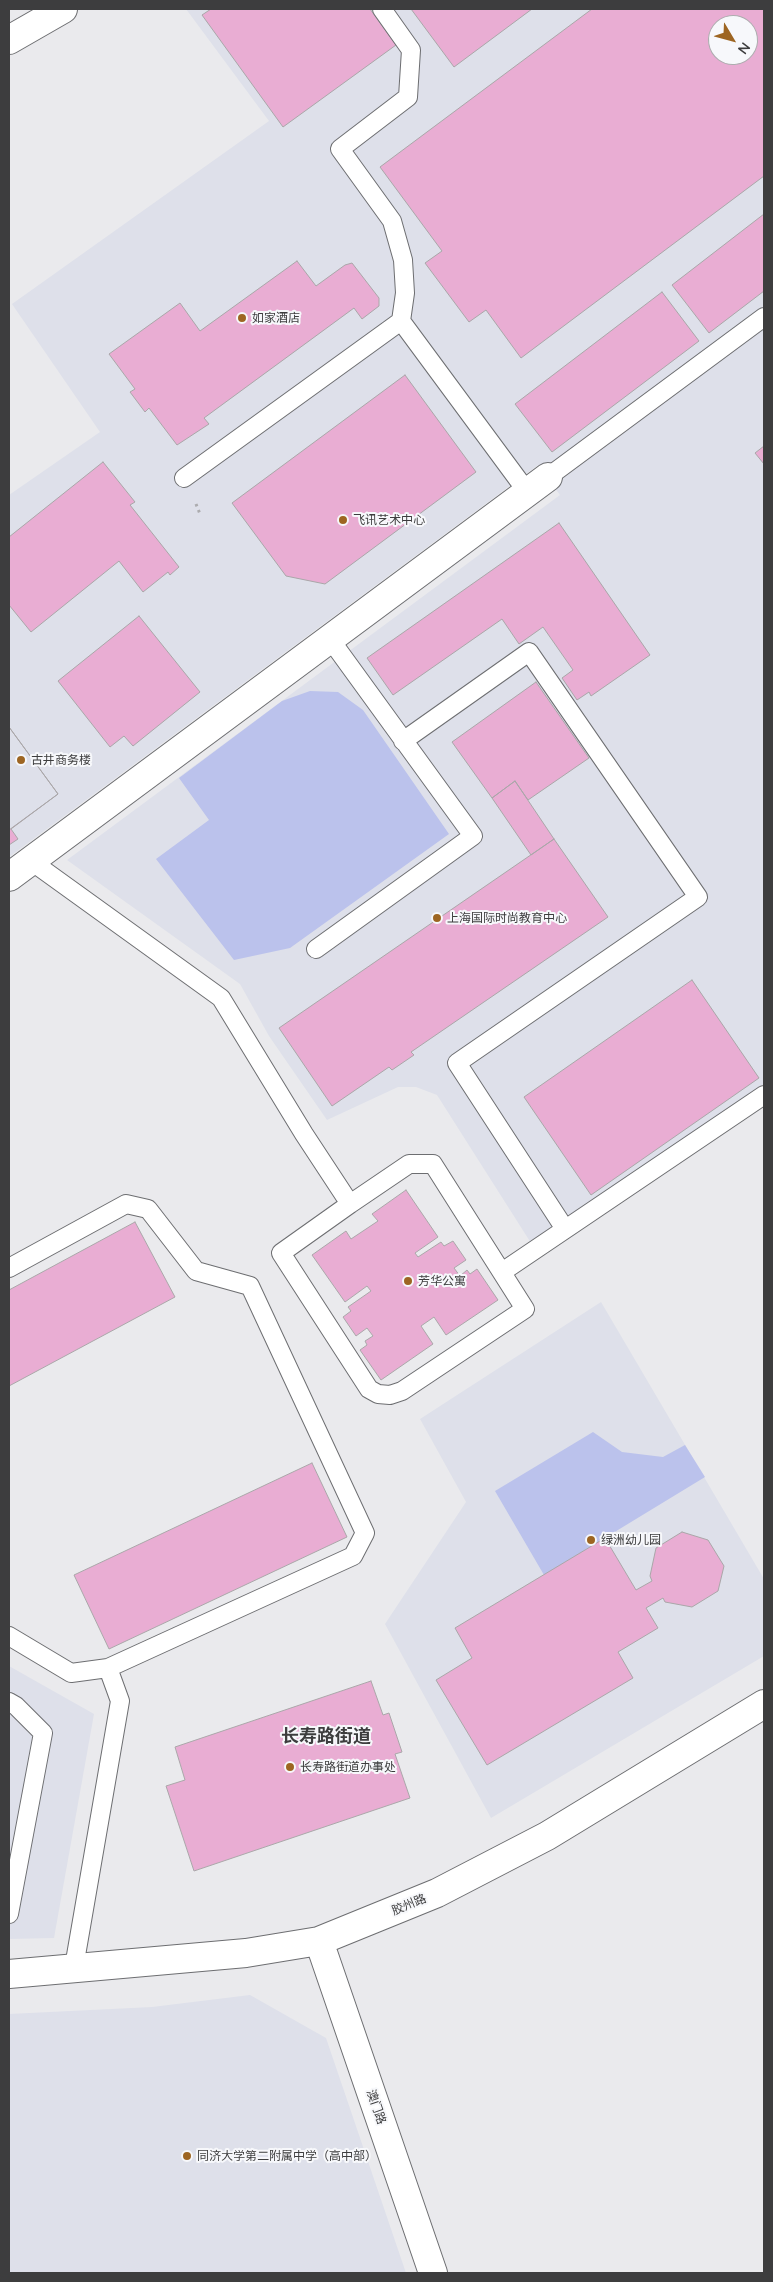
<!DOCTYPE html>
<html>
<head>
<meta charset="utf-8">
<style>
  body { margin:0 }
  #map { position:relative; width:773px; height:2282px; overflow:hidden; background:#eaeaed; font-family:Quicksand,sans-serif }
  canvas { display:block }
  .frame { position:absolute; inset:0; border:10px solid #3d3d3e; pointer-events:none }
  .north { position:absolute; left:708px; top:15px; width:50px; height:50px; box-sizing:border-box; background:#f7f8fb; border:1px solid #adadaf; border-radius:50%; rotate:127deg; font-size:14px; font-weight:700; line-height:20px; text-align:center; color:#3d3d3e }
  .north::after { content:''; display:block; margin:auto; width:18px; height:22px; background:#9d6522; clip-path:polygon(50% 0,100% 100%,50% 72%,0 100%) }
</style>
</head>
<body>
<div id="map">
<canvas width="773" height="2282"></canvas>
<div class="frame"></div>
<div class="north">N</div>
</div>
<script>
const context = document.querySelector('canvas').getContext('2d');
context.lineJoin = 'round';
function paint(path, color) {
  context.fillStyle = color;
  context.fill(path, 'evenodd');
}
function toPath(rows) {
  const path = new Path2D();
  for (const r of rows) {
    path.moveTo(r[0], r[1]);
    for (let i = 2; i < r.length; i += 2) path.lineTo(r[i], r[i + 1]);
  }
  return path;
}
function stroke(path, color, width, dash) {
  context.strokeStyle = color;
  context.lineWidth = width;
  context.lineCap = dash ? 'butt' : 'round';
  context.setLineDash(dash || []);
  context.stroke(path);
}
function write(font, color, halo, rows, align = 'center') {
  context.font = font + ' Quicksand,"Noto Sans SC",sans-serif';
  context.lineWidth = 4;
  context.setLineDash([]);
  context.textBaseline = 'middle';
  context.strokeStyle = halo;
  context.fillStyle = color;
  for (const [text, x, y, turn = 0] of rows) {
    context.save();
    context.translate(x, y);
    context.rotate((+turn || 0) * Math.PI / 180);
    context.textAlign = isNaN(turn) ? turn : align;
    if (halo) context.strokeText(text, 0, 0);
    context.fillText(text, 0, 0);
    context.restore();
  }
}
const built = toPath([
  [186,9,764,9,764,1084,531,1243,437,1095,416,1087,398,1087,327,1120,269,1036,240,984,67,860,560,495,538,465,9,857,9,495,100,432,12,304,269,121],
  [718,25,748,25,748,55,718,55],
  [601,1302,764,1579,764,1656,491,1818,385,1624,466,1502,420,1419],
  [9,1666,94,1714,54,1938,9,1939],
  [250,1995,326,2038,406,2273,9,2273,9,2014,152,2007]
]);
const green = toPath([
  [310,691,338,692,363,710,449,834,290,948,234,960,156,859,209,820,179,778,282,701],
  [593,1432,622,1452,663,1457,685,1445,705,1477,544,1575,495,1491]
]);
const building = toPath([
  [211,9,370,9,396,45,283,127,202,15,211,9],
  [411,9,532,9,454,67,411,9],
  [592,9,764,9,764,176,521,358,486,310,469,322,425,263,442,251,380,167,592,9],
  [718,25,748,25,748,55,718,55,718,25],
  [764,214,764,291,709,333,672,285,764,214],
  [297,261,316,286,345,265,352,263,379,298,379,306,362,319,354,308,204,418,209,424,177,445,149,408,145,412,130,392,135,389,109,354,180,303,200,331,297,261],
  [662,292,699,341,552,452,515,404,662,292],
  [405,375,476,472,325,584,286,576,232,503,405,375],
  [764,446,764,464,755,453,764,446],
  [103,462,135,502,130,505,179,567,170,575,168,572,143,592,119,561,31,632,9,605,9,537,103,462],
  [559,523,650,655,591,696,589,692,577,700,562,678,573,670,543,627,519,644,502,619,393,695,367,658,559,523],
  [139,616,200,692,133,746,124,736,110,747,58,681,139,616],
  [536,682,589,758,528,800,515,781,492,798,452,742,536,682],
  [9,727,58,794,9,830,9,727],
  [9,727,58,794,11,829,18,839,9,845,9,727],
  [515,781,554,839,531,855,492,798,515,781],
  [554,839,608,917,411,1052,414,1055,392,1070,389,1067,332,1106,279,1028,554,839],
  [692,980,759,1078,591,1195,524,1097,692,980],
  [406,1190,438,1237,415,1253,418,1257,441,1242,444,1246,453,1241,466,1260,454,1268,460,1276,467,1270,470,1274,477,1269,498,1300,446,1335,434,1317,421,1326,433,1344,381,1380,360,1350,367,1345,365,1341,373,1336,367,1328,356,1336,343,1317,351,1311,348,1307,371,1291,367,1286,345,1302,312,1255,346,1231,351,1239,378,1221,372,1214,406,1190],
  [135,1222,175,1297,9,1386,9,1290,135,1222],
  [312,1463,347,1537,109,1649,74,1575,312,1463],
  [682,1532,708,1540,724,1566,718,1591,692,1607,665,1602,663,1598,646,1608,658,1628,618,1652,633,1678,487,1765,436,1680,472,1658,455,1628,605,1538,636,1590,652,1581,650,1576,656,1548,682,1532],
  [371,1681,383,1715,389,1713,402,1752,395,1754,410,1798,194,1871,166,1786,185,1780,175,1747,371,1681]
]);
const path = toPath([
  [196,504,200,514]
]);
const lane = toPath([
  [382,9,411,50,408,97,340,149,392,221,403,260,405,293,401,321],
  [548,477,764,317],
  [184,478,401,321,528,493],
  [403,741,529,652,698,897,457,1063,565,1229],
  [31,861,221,998,304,1134,350,1204,281,1253,369,1389,378,1394,390,1395,402,1391,525,1309,433,1164,409,1164,350,1204],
  [316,949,473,836,330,639],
  [9,1268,126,1204,148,1209,196,1271,250,1286,365,1533,353,1556,108,1668,71,1673,9,1636],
  [502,1272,764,1095],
  [9,1702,16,1706,43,1733,9,1914],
  [74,1967,120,1701,108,1668]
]);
const street = toPath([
  [9,40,63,9],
  [9,877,548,477],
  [319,1941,433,2273],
  [9,1974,246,1953,319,1941,437,1893,547,1836,764,1704]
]);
const markers = [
  [242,318,5,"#9d6522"],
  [343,520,5,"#9d6522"],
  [21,760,5,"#9d6522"],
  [437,918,5,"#9d6522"],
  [408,1281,5,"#9d6522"],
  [591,1540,5,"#9d6522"],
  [290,1767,5,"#9d6522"],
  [187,2156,5,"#9d6522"]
];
const poiNames = [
  ["如家酒店",252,318],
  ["飞讯艺术中心",353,520],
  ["古井商务楼",31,760],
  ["上海国际时尚教育中心",447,918],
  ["芳华公寓",418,1281],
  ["绿洲幼儿园",601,1540],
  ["长寿路街道办事处",300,1767],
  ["同济大学第二附属中学（高中部）",197,2156]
];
const streetNames = [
  ["胶州路",409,1905,-22],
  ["澳门路",376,2107,71]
];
const districtNames = [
  ["长寿路街道",326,1737]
];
paint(built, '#dee0ea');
paint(green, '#bbc2ec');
paint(building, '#e9add3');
stroke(building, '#aaa7a9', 1);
stroke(lane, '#6d6e71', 20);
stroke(street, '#6d6e71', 30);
stroke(path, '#acacaf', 3, [2.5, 4]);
stroke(lane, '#fff', 18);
stroke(street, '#fff', 28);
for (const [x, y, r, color] of markers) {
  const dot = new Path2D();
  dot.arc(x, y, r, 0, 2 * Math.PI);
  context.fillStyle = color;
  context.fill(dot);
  stroke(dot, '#f7f8fb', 2);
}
write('12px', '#3d3d3e', '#f7f8fb', poiNames, 'left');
write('12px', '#3d3d3e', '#f7f8fb', streetNames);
write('bold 18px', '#3d3d3e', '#f7f8fb', districtNames);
</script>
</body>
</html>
